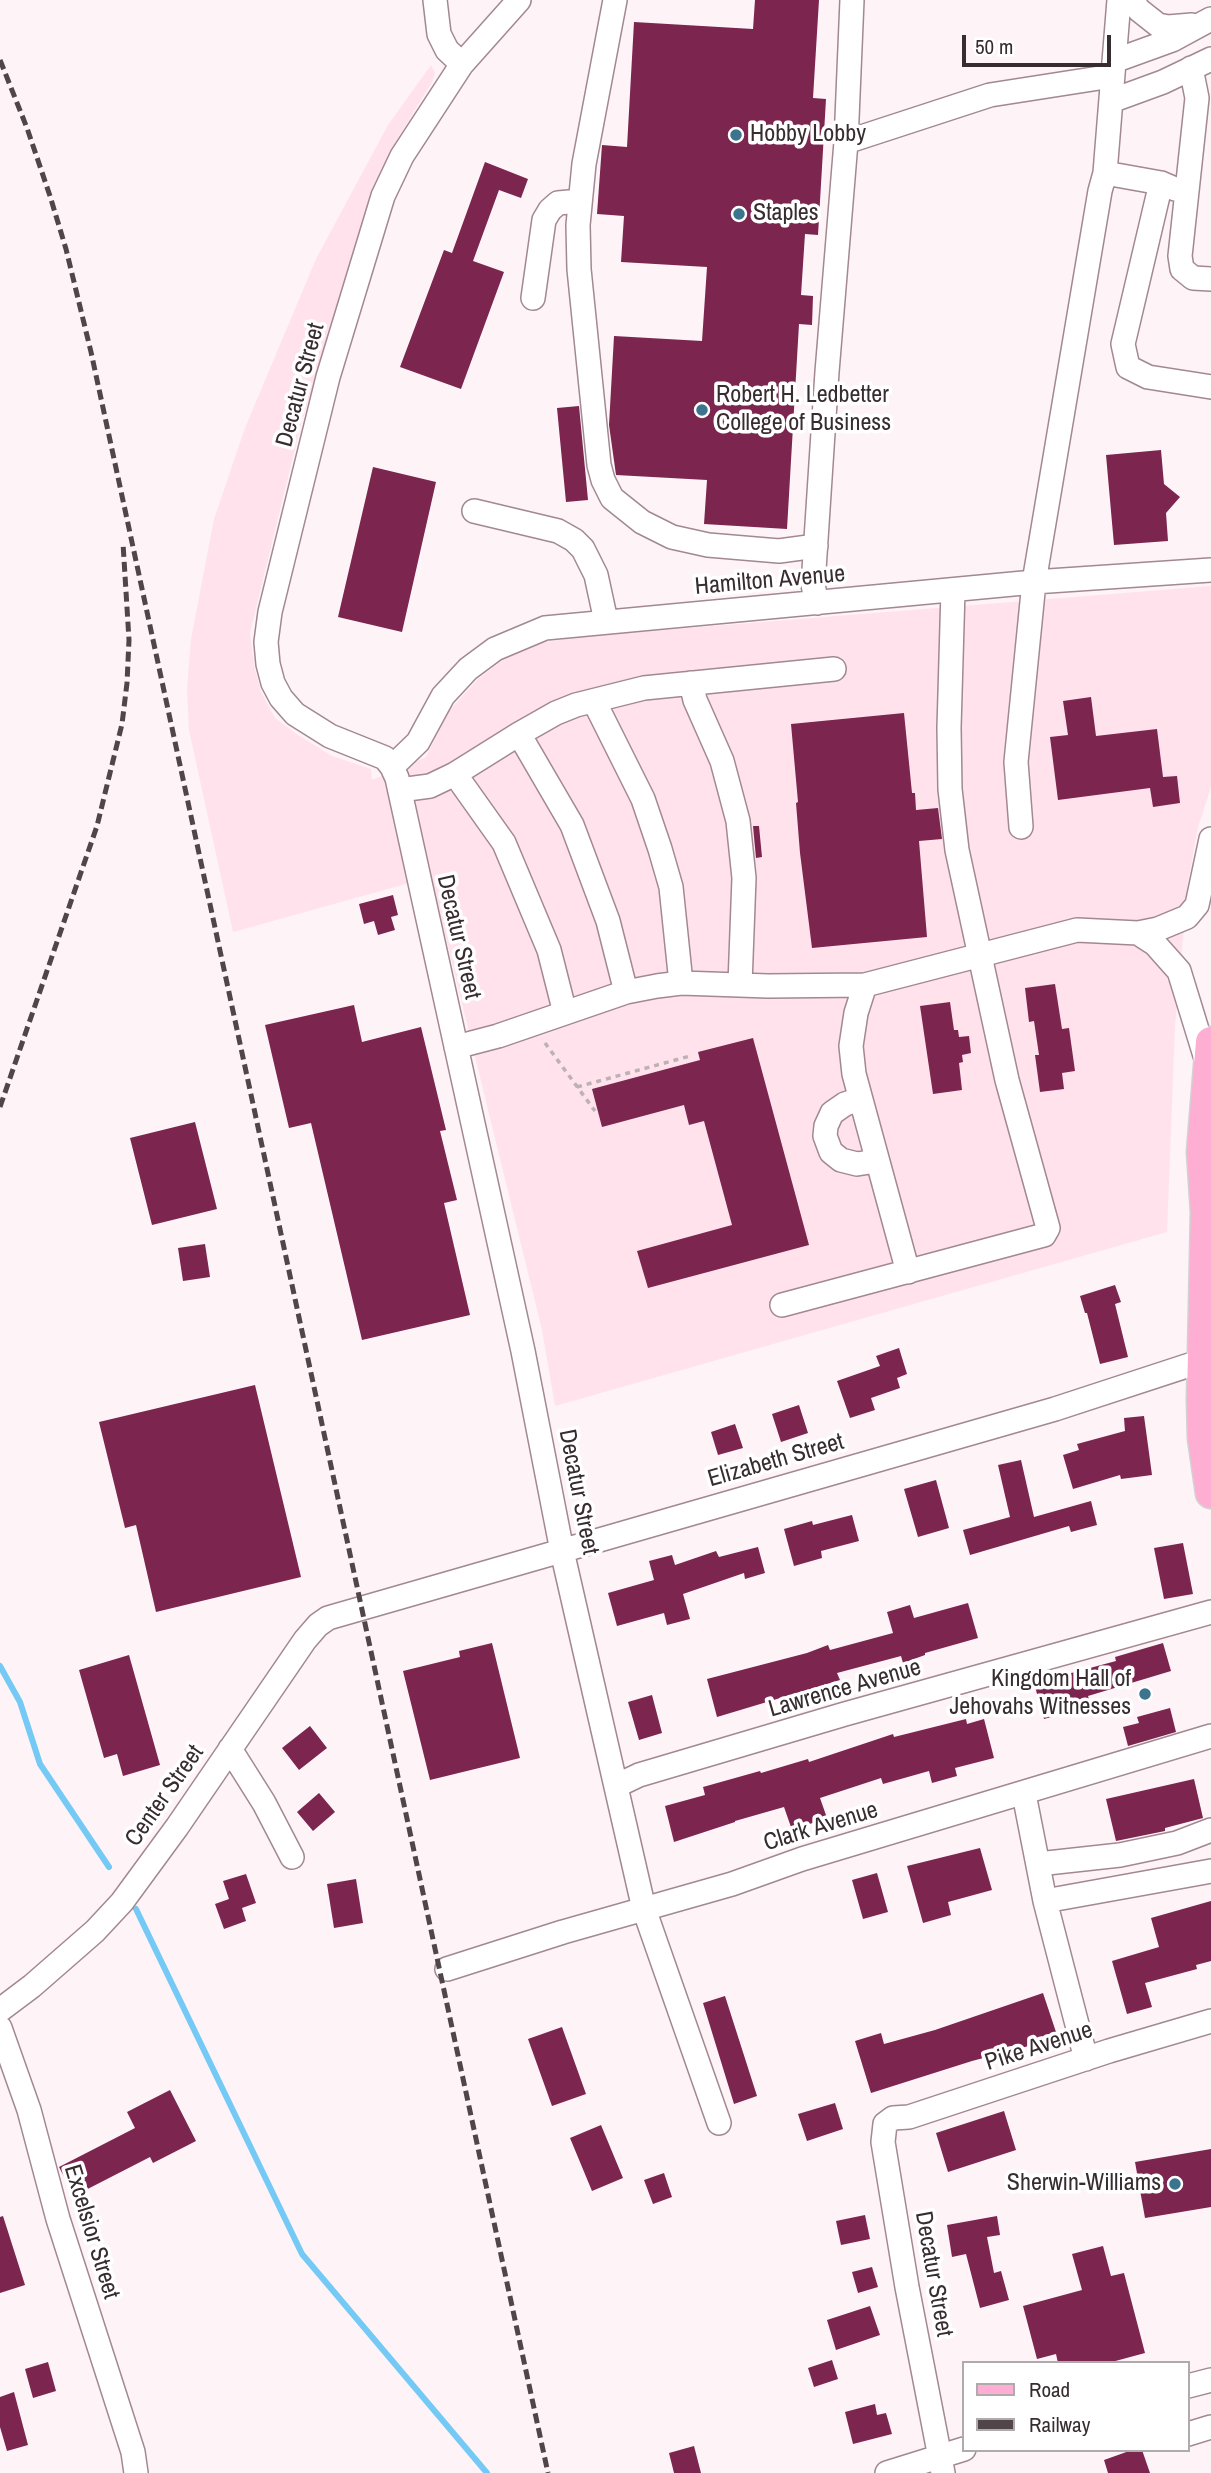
<!DOCTYPE html>
<html>
<head>
<meta charset="utf-8">
<style>
  body { margin:0 }
  #map { position:relative; width:1211px; height:2473px; overflow:hidden; background:#fef3f7; font-family:"Archivo Narrow",sans-serif }
  canvas { display:block }
  .legend { position:absolute; left:962px; top:2361px; width:228px; height:91px; box-sizing:border-box; background:#fff; border:2px solid #afabac; margin:0; padding:9px 12px; list-style:none; font-size:21px; color:#372c30 }
  .legend li { display:flex; align-items:center; gap:14px; height:35px }
  .legend b { width:35px; border:2px solid #afabac }
  .scale { position:absolute; left:962px; top:35px; width:149px; height:32px; box-sizing:border-box; border:4px solid #372c30; border-top:0; padding-left:9px; font-size:21px; line-height:24px; white-space:nowrap; color:#372c30; -webkit-text-stroke:5px #fff; paint-order:stroke }
</style>
</head>
<body>
<div id="map">
<canvas width="1211" height="2473"></canvas>
<ul class="legend">
<li><b style="height:9px;background:#fdaed2"></b>Road</li>
<li><b style="height:9px;background:#504549"></b>Railway</li>
</ul>
<div class="scale">50 m</div>
</div>
<script>
const context = document.querySelector('canvas').getContext('2d');
context.lineJoin = 'round';
function paint(path, color) {
  context.fillStyle = color;
  context.fill(path, 'evenodd');
}
function toPath(rows) {
  const path = new Path2D();
  for (const r of rows) {
    path.moveTo(r[0], r[1]);
    for (let i = 2; i < r.length; i += 2) path.lineTo(r[i], r[i + 1]);
  }
  return path;
}
function stroke(path, color, width, dash) {
  context.strokeStyle = color;
  context.lineWidth = width;
  context.lineCap = dash ? 'butt' : 'round';
  context.setLineDash(dash || []);
  context.stroke(path);
}
function write(font, color, halo, rows, align = 'center') {
  context.font = font + ' "Archivo Narrow",sans-serif';
  context.lineWidth = 7;
  context.setLineDash([]);
  context.textBaseline = 'middle';
  context.strokeStyle = halo;
  context.fillStyle = color;
  for (const [text, x, y, turn = 0] of rows) {
    context.save();
    context.translate(x, y);
    context.rotate((+turn || 0) * Math.PI / 180);
    context.textAlign = isNaN(turn) ? turn : align;
    if (halo) context.strokeText(text, 0, 0);
    context.fillText(text, 0, 0);
    context.restore();
  }
}
const built = toPath([
  [431,65,435,73,432,82,396,141,373,189,353,266,301,424,250,633,254,665,261,692,275,718,298,735,332,756,371,769,372,780,426,757,449,711,478,679,504,659,536,644,576,637,1211,586,1211,787,1198,827,1188,882,1175,1026,1167,1232,555,1406,542,1330,431,877,233,932,189,730,187,689,191,639,214,519,245,428,316,259,388,125]
]);
const stream = toPath([
  [0,1666,20,1702,40,1764,109,1867],
  [136,1909,302,2254,487,2473]
]);
const building = toPath([
  [755,0,819,0,813,98,826,99,818,235,805,234,801,295,813,296,812,325,799,324,787,529,704,524,707,480,616,475,609,425,614,336,702,341,707,267,621,262,624,216,597,214,602,145,627,147,634,22,753,29],
  [485,162,528,179,521,198,499,190,473,261,504,272,461,389,400,367,444,250,452,253],
  [579,406,588,500,566,502,557,408],
  [1161,450,1164,484,1180,497,1166,513,1168,541,1114,545,1106,455],
  [373,467,436,482,402,632,338,617],
  [1091,697,1096,736,1157,729,1163,777,1177,776,1180,803,1153,807,1150,788,1058,800,1050,737,1068,735,1063,701],
  [904,713,912,793,915,793,916,810,938,808,942,839,919,841,927,937,812,948,800,853,796,803,798,802,791,724],
  [753,826,759,826,762,857,756,858],
  [393,895,398,915,391,917,395,930,378,935,374,921,364,924,359,904],
  [1055,984,1062,1029,1069,1028,1075,1071,1062,1073,1064,1089,1040,1092,1035,1055,1039,1055,1034,1021,1029,1022,1025,988],
  [950,1002,954,1030,958,1030,959,1037,969,1036,971,1053,962,1055,963,1062,959,1063,962,1090,933,1094,920,1006],
  [354,1005,362,1042,421,1027,446,1130,440,1131,457,1200,444,1203,470,1315,362,1340,311,1123,289,1128,265,1025],
  [753,1038,809,1245,648,1288,637,1251,732,1225,704,1121,689,1125,684,1105,602,1127,592,1089,700,1060,698,1052],
  [195,1122,217,1209,152,1225,130,1138],
  [205,1244,210,1277,183,1281,178,1248],
  [1115,1285,1121,1302,1115,1304,1128,1357,1100,1364,1087,1313,1085,1313,1080,1296],
  [899,1348,907,1374,897,1378,900,1388,871,1398,875,1410,850,1418,837,1381,880,1366,876,1356],
  [255,1385,301,1577,156,1612,136,1525,125,1528,99,1422],
  [799,1405,808,1433,781,1442,772,1414],
  [1144,1416,1152,1475,1121,1479,1120,1475,1073,1489,1063,1455,1079,1450,1077,1444,1125,1431,1124,1418],
  [735,1424,743,1448,718,1455,711,1432],
  [1021,1460,1034,1517,1091,1501,1097,1525,1071,1532,1069,1526,970,1555,963,1530,1010,1517,998,1465],
  [936,1480,949,1528,918,1537,904,1489],
  [852,1515,859,1541,821,1551,822,1558,794,1566,784,1529,812,1521,813,1525],
  [1183,1543,1193,1594,1164,1599,1154,1548],
  [758,1547,765,1573,745,1579,744,1573,683,1594,690,1619,667,1625,664,1613,617,1626,608,1593,654,1580,649,1561,672,1555,675,1565,716,1551,719,1557],
  [968,1603,978,1638,925,1653,925,1655,903,1663,901,1656,837,1673,840,1680,717,1717,707,1679,807,1653,828,1645,830,1650,893,1633,887,1612,910,1605,914,1618],
  [492,1643,520,1758,430,1780,403,1671,460,1657,459,1651],
  [1163,1643,1171,1671,1088,1696,1091,1706,1044,1719,1034,1683,1116,1661,1115,1657],
  [129,1655,160,1765,123,1776,117,1754,104,1758,79,1670],
  [652,1695,662,1733,639,1740,628,1702],
  [1170,1708,1176,1732,1128,1746,1123,1727,1139,1723,1137,1717],
  [966,1719,967,1724,984,1719,994,1758,955,1768,957,1776,932,1783,929,1771,883,1784,881,1778,820,1798,827,1818,792,1830,784,1807,735,1821,735,1822,674,1842,665,1806,705,1795,703,1787,760,1771,761,1773,808,1759,809,1762,893,1734,894,1737],
  [310,1726,327,1748,299,1770,282,1748],
  [1194,1779,1203,1818,1165,1828,1165,1831,1116,1841,1106,1799],
  [319,1793,335,1812,313,1831,297,1812],
  [980,1848,992,1890,948,1902,951,1915,923,1923,907,1866],
  [877,1873,888,1912,863,1919,852,1880],
  [246,1874,256,1903,242,1908,246,1921,224,1929,215,1904,229,1899,223,1881],
  [356,1879,363,1923,334,1928,327,1884],
  [1211,1901,1211,1961,1196,1965,1197,1969,1145,1983,1152,2007,1127,2014,1112,1961,1159,1947,1151,1918],
  [1043,1993,1056,2032,1038,2038,1040,2043,972,2061,871,2093,855,2041,881,2033,884,2044,935,2030],
  [725,1996,757,2096,734,2104,703,2003],
  [562,2027,586,2094,552,2106,528,2039],
  [170,2090,196,2141,153,2163,150,2157,74,2196,59,2167,135,2128,127,2112],
  [835,2103,843,2129,807,2141,798,2114],
  [1004,2111,1016,2150,948,2172,936,2133],
  [601,2125,623,2178,592,2191,570,2138],
  [1211,2149,1211,2207,1145,2218,1135,2162],
  [664,2173,672,2197,653,2204,644,2180],
  [865,2215,870,2239,841,2245,836,2221],
  [3,2216,25,2285,0,2293,0,2217],
  [997,2216,1000,2235,987,2237,994,2273,1001,2271,1009,2300,980,2308,966,2254,952,2257,947,2225],
  [1103,2246,1111,2276,1124,2273,1145,2353,1108,2363,1058,2363,1056,2354,1037,2359,1023,2306,1082,2290,1072,2254],
  [872,2267,878,2287,858,2293,852,2272],
  [870,2306,880,2335,836,2350,827,2320],
  [832,2360,838,2379,814,2387,808,2368],
  [48,2362,56,2391,33,2398,25,2369],
  [14,2392,28,2445,7,2451,0,2427,0,2397],
  [875,2404,877,2415,886,2413,892,2434,853,2444,845,2412],
  [694,2446,701,2473,674,2473,669,2453],
  [1132,2450,1142,2450,1150,2473,1108,2473,1104,2460]
]);
const path = toPath([
  [545,1043,595,1111],
  [577,1087,690,1056]
]);
const minor = toPath([
  [435,0,439,34,447,50,462,64],
  [519,0,462,64,402,156,383,196,328,377,270,612,266,642,268,664,273,683,281,698,295,714,330,736,385,758,392,767,397,778,523,1351,562,1551,644,1909,719,2123],
  [615,0,584,164,578,225,579,269,599,465,603,480,612,498,642,522,672,537,708,545,779,551,816,546],
  [1132,0,1139,10,1158,25,1168,27,1192,25],
  [1114,61,1172,40,1211,19],
  [1191,68,1197,98,1180,256,1182,269,1193,278,1211,279],
  [1111,101,1163,82,1211,59],
  [846,142,990,95,1112,76],
  [1105,173,1161,183,1175,189],
  [1161,183,1123,344,1128,367,1148,377,1211,387],
  [533,298,544,220,550,210,558,203,580,201],
  [474,511,558,531,574,540,583,549,596,575,606,621],
  [817,603,813,585,827,372,846,142,852,0],
  [691,683,695,700,722,761,738,821,744,878,740,984],
  [594,701,643,799,660,849,671,887,681,983],
  [519,734,572,825,608,921,626,992],
  [392,767,418,742,443,696,468,669,495,649,545,628,1034,582,1211,570],
  [455,774,504,843,549,950,565,1013],
  [400,790,430,786,455,774,519,734,556,713,576,705,644,688,834,669],
  [1021,827,1016,762,1034,582,1100,191,1105,173,1119,0],
  [1138,933,1155,944,1179,971,1207,1062],
  [865,985,856,1013,851,1046,854,1074,908,1272],
  [456,1047,498,1036,626,992,657,986,681,983,768,986,865,985,1077,930,1138,933,1158,929,1187,917,1197,905,1211,839],
  [860,1099,845,1104,832,1113,826,1126,825,1136,831,1152,841,1160,857,1164,876,1161],
  [782,1305,1044,1235,1048,1228,1007,1080,957,850,950,789,949,728,953,590],
  [230,1749,264,1803,292,1857],
  [616,1786,639,1775,845,1714,1211,1612],
  [1024,1794,1045,1901,1086,2059],
  [1038,1864,1120,1855,1177,1843,1211,1830],
  [1045,1901,1211,1871],
  [447,1969,563,1932,732,1884,802,1859,1211,1736],
  [0,2010,32,1986,95,1931,122,1902,177,1827,305,1640,318,1625,328,1618,1055,1409,1211,1358],
  [0,2028,29,2110,58,2219,133,2452,136,2473],
  [1188,2386,1211,2380],
  [1188,2434,1211,2427],
  [887,2473,964,2449],
  [943,2473,907,2287,883,2142,885,2124,893,2118,909,2117,1109,2051,1211,2021]
]);
const major = toPath([
  [1211,1042,1202,1152,1206,1212,1202,1400,1203,1438,1211,1493]
]);
const rail = toPath([
  [0,60,27,128,50,196,66,249,91,352,548,2473],
  [0,1107,97,826,122,724,127,683,129,640,123,543]
]);
const markers = [
  [736,135,7,"#3c748e"],
  [739,214,7,"#3c748e"],
  [702,410,7,"#3c748e"],
  [1145,1694,7,"#3c748e"],
  [1175,2184,7,"#3c748e"]
];
const poiNames = [
  ["Hobby Lobby",750,135],
  ["Staples",753,214],
  ["Robert H. Ledbetter",716,396],
  ["College of Business",716,424],
  ["Kingdom Hall of",1131,1680,"right"],
  ["Jehovahs Witnesses",1131,1708,"right"],
  ["Sherwin-Williams",1161,2184,"right"]
];
const streetNames = [
  ["Decatur Street",301,385,-75],
  ["Hamilton Avenue",770,581,-5],
  ["Decatur Street",458,937,77],
  ["Elizabeth Street",776,1461,-16],
  ["Decatur Street",578,1492,79],
  ["Lawrence Avenue",845,1689,-16],
  ["Center Street",165,1796,-55],
  ["Clark Avenue",821,1827,-17],
  ["Pike Avenue",1039,2047,-18],
  ["Excelsior Street",91,2232,73],
  ["Decatur Street",933,2274,80]
];
paint(built, '#ffe2ec');
stroke(stream, '#74caf4', 6);
paint(building, '#7b254f');
stroke(minor, '#a28892', 26);
stroke(major, '#d3d1d1', 33);
stroke(path, '#bcb1b5', 3.5, [5, 5]);
stroke(minor, '#fff', 23);
stroke(major, '#fdaed2', 30);
stroke(rail, '#504549', 5, [10, 5]);
for (const [x, y, r, color] of markers) {
  const dot = new Path2D();
  dot.arc(x, y, r, 0, 2 * Math.PI);
  context.fillStyle = color;
  context.fill(dot);
  stroke(dot, '#fff', 2.5);
}
write('24px', '#372c30', '#fff', poiNames, 'left');
write('24px', '#372c30', '#fff', streetNames);
</script>
</body>
</html>
